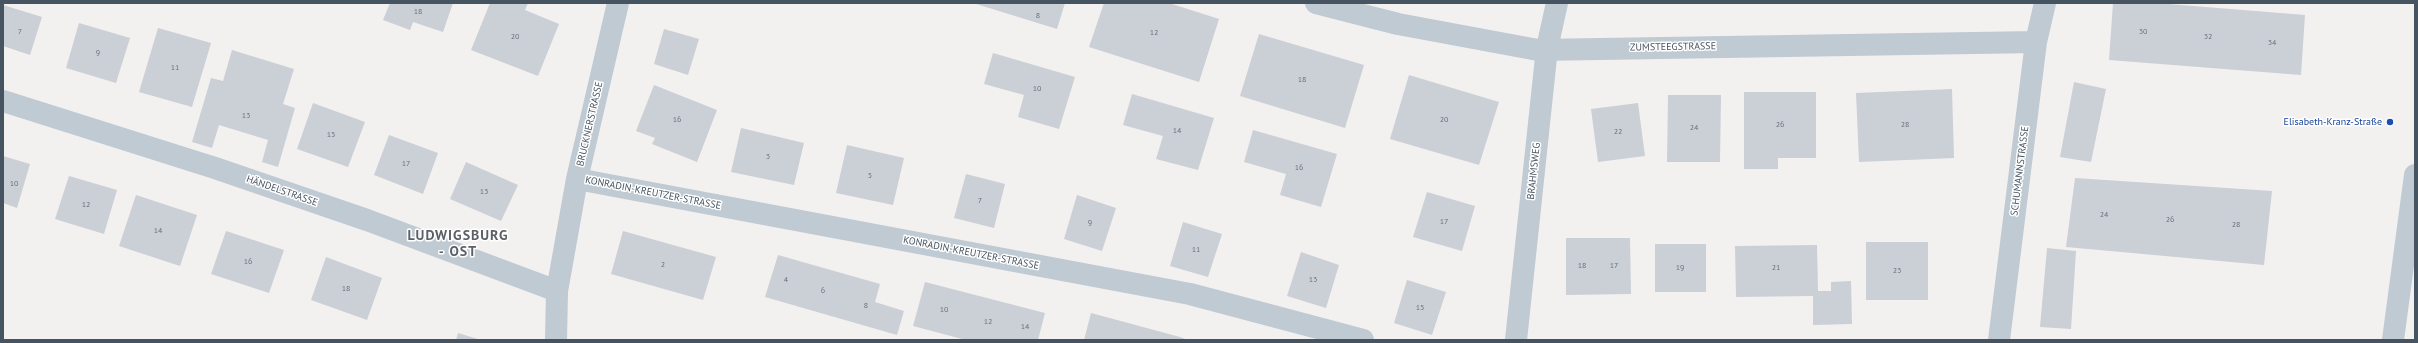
<!DOCTYPE html>
<html>
<head>
<meta charset="utf-8">
<style>
  body { margin:0 }
  #map { position:relative; width:2418px; height:343px; overflow:hidden; background:#f3f0f0; font-family:"PT Sans",sans-serif }
  canvas { display:block }
  .frame { position:absolute; inset:0; border:4px solid #465360; pointer-events:none }
</style>
</head>
<body>
<div id="map">
<canvas width="2418" height="343"></canvas>
<div class="frame"></div>
</div>
<script>
const context = document.querySelector('canvas').getContext('2d');
context.lineJoin = 'round';
function paint(path, color) {
  context.fillStyle = color;
  context.fill(path, 'evenodd');
}
function toPath(rows) {
  const path = new Path2D();
  for (const r of rows) {
    path.moveTo(r[0], r[1]);
    for (let i = 2; i < r.length; i += 2) path.lineTo(r[i], r[i + 1]);
  }
  return path;
}
function stroke(path, color, width, dash) {
  context.strokeStyle = color;
  context.lineWidth = width;
  context.lineCap = dash ? 'butt' : 'round';
  context.setLineDash(dash || []);
  context.stroke(path);
}
function write(font, color, halo, rows, align = 'center') {
  context.font = font + ' "PT Sans",sans-serif';
  context.lineWidth = 3;
  context.setLineDash([]);
  context.textBaseline = 'middle';
  context.strokeStyle = halo;
  context.fillStyle = color;
  for (const [text, x, y, turn = 0] of rows) {
    context.save();
    context.translate(x, y);
    context.rotate((+turn || 0) * Math.PI / 180);
    context.textAlign = isNaN(turn) ? turn : align;
    if (halo) context.strokeText(text, 0, 0);
    context.fillText(text, 0, 0);
    context.restore();
  }
}
const building = toPath([
  [390,3,453,3,443,32,413,22,410,30,383,20],
  [490,3,528,3,525,10,559,24,538,76,471,50],
  [973,3,1065,3,1057,29],
  [1104,3,1169,3,1219,19,1199,82,1089,47],
  [2113,3,2156,3,2305,15,2301,75,2109,60],
  [3,5,42,17,30,55,3,46],
  [79,23,130,38,116,83,66,68],
  [158,28,211,43,192,107,139,92],
  [664,29,699,39,688,75,654,64],
  [1259,34,1364,65,1345,128,1240,96],
  [232,50,294,69,283,104,295,108,278,167,262,162,268,140,219,125,212,148,192,142,211,78,223,81],
  [993,53,1075,77,1059,129,1018,117,1024,95,984,84],
  [1409,75,1499,102,1479,165,1390,139],
  [2074,82,2106,89,2091,162,2060,157],
  [654,85,717,110,697,162,652,144,655,138,636,131],
  [1952,89,1954,158,1859,162,1856,93],
  [1744,92,1816,92,1816,158,1778,158,1778,169,1744,169],
  [1132,94,1214,118,1198,170,1156,159,1163,136,1123,125],
  [1668,95,1721,95,1720,162,1667,162],
  [313,103,365,122,348,167,297,149],
  [1638,103,1645,156,1598,162,1591,109],
  [741,128,804,143,794,185,731,172],
  [1253,130,1337,154,1321,207,1280,195,1286,174,1244,162],
  [389,135,438,153,423,194,374,175],
  [847,145,904,158,893,205,836,193],
  [3,156,30,164,17,208,3,203],
  [466,162,518,185,501,221,450,199],
  [966,174,1005,184,994,228,954,218],
  [69,176,117,190,104,234,55,219],
  [2075,178,2272,191,2264,265,2066,247],
  [1427,192,1475,206,1462,251,1413,237],
  [136,195,197,215,180,266,119,246],
  [1077,195,1116,208,1102,251,1064,239],
  [1183,222,1222,234,1208,277,1170,266],
  [226,231,284,250,269,293,211,274],
  [623,231,716,257,703,300,611,274],
  [1566,238,1630,238,1631,294,1566,295],
  [1866,242,1928,242,1928,300,1866,300],
  [1655,244,1706,244,1706,292,1655,292],
  [1817,245,1818,291,1831,291,1831,282,1851,281,1852,324,1813,325,1813,296,1736,297,1735,246],
  [2047,248,2076,251,2071,329,2040,327],
  [1301,252,1339,265,1326,308,1287,296],
  [778,255,880,284,875,302,904,311,897,335,765,297],
  [326,257,382,278,367,320,311,300],
  [1407,280,1446,292,1432,335,1394,323],
  [925,282,1045,313,1038,340,966,340,913,326],
  [1091,313,1180,337,1188,340,1084,340],
  [458,333,481,340,456,340]
]);
const minor = toPath([
  [1316,3,1398,24,1538,50,2036,42],
  [3,101,215,168,367,220,557,291],
  [577,179,1190,294,1363,340],
  [556,340,557,291,577,179,618,3],
  [1516,340,1547,48,1557,3],
  [1999,340,2036,42,2045,3],
  [2393,340,2415,175]
]);
const markers = [
  [2390,122,4,"#1a4fb4"]
];
const numberNames = [
  ["18",418,12],
  ["8",1038,16],
  ["7",20,32],
  ["30",2143,32],
  ["12",1154,33],
  ["20",515,37],
  ["32",2208,37],
  ["34",2272,43],
  ["9",98,53],
  ["11",175,68],
  ["18",1302,80],
  ["10",1037,89],
  ["13",246,116],
  ["16",677,120],
  ["20",1444,120],
  ["26",1780,125],
  ["28",1905,125],
  ["24",1694,128],
  ["14",1177,131],
  ["22",1618,132],
  ["15",331,135],
  ["3",768,157],
  ["17",406,164],
  ["16",1299,168],
  ["5",870,176],
  ["10",14,184],
  ["13",484,192],
  ["7",980,201],
  ["12",86,205],
  ["24",2104,215],
  ["26",2170,220],
  ["17",1444,222],
  ["9",1090,223],
  ["28",2236,225],
  ["14",158,231],
  ["11",1196,250],
  ["16",248,262],
  ["2",663,265],
  ["18",1582,266],
  ["17",1614,266],
  ["19",1680,268],
  ["21",1776,268],
  ["23",1897,271],
  ["4",786,280],
  ["13",1313,280],
  ["18",346,289],
  ["6",823,291],
  ["8",866,306],
  ["15",1420,308],
  ["10",944,310],
  ["12",988,322],
  ["14",1025,327]
];
const streetNames = [
  ["ZUMSTEEGSTRASSE",1673,47,-1],
  ["BRUCKNERSTRASSE",590,124,-77],
  ["BRAHMSWEG",1534,171,-84],
  ["SCHUMANNSTRASSE",2020,171,-83],
  ["HÄNDELSTRASSE",282,191,19],
  ["KONRADIN-KREUTZER-STRASSE",653,193,11],
  ["KONRADIN-KREUTZER-STRASSE",971,253,11]
];
const transitNames = [
  ["Elisabeth-Kranz-Straße",2382,122]
];
const districtNames = [
  ["LUDWIGSBURG",458,236],
  ["- OST",458,252]
];
paint(building, '#cbcfd6');
stroke(minor, '#bfcad3', 22);
for (const [x, y, r, color] of markers) {
  const dot = new Path2D();
  dot.arc(x, y, r, 0, 2 * Math.PI);
  context.fillStyle = color;
  context.fill(dot);
  stroke(dot, '#fff', 1.5);
}
write('8px', '#67727e', null, numberNames);
write('10px', '#465360', '#fff', streetNames);
write('10px', '#164399', '#fff', transitNames, 'right');
context.letterSpacing = '1px';
write('bold 14px', '#5c6066', '#fff', districtNames);
context.letterSpacing = '0px';
</script>
</body>
</html>
